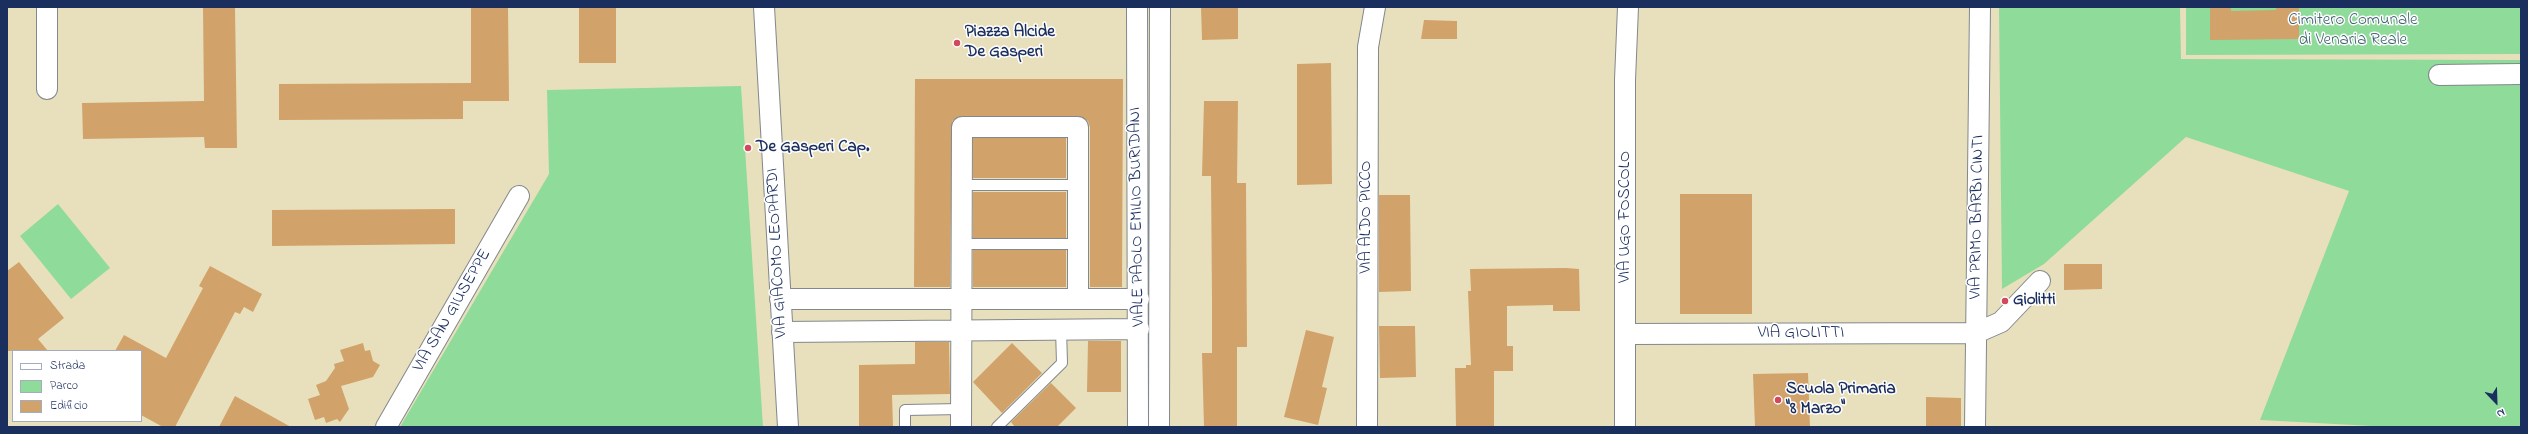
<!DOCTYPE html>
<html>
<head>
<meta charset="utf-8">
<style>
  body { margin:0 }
  #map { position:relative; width:2528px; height:434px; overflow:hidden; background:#e8e0bc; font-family:"Indie Flower",sans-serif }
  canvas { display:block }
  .frame { position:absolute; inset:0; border:8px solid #1b2f5e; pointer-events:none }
  .legend { position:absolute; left:12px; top:350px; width:130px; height:72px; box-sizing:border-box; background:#fff; border:1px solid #a4acbf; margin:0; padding:5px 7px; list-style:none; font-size:12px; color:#1b2f5e }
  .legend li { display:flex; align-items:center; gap:8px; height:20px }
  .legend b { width:20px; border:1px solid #a4acbf }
  .north { position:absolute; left:2476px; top:382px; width:40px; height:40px; -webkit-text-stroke:3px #fff; paint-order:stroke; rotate:157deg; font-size:11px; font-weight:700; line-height:16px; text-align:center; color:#1b2f5e }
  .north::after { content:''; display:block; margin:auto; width:14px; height:18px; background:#1b2f5e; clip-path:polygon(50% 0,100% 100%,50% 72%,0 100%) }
</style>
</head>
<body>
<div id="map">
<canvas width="2528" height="434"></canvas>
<div class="frame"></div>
<ul class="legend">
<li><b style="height:5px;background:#fff"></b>Strada</li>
<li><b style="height:11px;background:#8fdb99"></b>Parco</li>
<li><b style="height:11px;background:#d1a269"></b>Edificio</li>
</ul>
<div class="north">N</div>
</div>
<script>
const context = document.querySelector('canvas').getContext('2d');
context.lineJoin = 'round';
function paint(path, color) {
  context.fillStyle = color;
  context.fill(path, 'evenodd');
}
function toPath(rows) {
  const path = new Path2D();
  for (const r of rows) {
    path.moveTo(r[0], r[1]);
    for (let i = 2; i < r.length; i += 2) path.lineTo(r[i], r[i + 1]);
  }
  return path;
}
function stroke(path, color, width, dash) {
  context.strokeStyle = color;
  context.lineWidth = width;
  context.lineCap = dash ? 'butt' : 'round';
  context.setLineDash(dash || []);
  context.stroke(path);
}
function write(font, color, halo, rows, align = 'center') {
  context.font = font + ' "Indie Flower",sans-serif';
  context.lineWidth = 3;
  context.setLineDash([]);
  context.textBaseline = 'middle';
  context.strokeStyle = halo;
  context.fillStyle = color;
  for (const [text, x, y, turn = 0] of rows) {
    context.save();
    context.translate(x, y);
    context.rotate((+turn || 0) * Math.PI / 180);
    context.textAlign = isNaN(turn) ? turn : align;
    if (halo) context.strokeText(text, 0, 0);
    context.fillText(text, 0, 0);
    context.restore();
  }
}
const green = toPath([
  [1999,7,2180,7,2181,59,2521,60,2521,427,2391,427,2260,420,2349,191,2186,137,2044,264,2002,289],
  [2186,7,2521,7,2521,54,2186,55],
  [741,86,763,427,400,427,549,174,547,90],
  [58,204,110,268,71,299,20,236]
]);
const building = toPath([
  [203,7,235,7,237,148,205,148,204,137,83,139,82,103,204,101],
  [471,7,508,7,509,101,463,101,463,119,279,120,279,84,471,83],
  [579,7,616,7,616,63,579,63],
  [1201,7,1238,7,1238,39,1202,40],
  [2210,7,2231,7,2231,11,2276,10,2276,7,2299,7,2299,39,2210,40],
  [1424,20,1457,21,1457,39,1421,39],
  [1331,63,1332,184,1297,185,1297,64],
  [915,79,1123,79,1122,287,1090,287,1090,127,1088,121,1078,116,962,116,952,121,950,287,914,287],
  [1204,101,1238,101,1237,183,1246,183,1247,347,1237,347,1237,427,1204,427,1202,353,1212,353,1212,298,1211,176,1202,176],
  [973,138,1066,138,1066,178,973,178],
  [973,192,1066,192,1066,238,973,238],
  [1680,194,1752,194,1752,314,1680,314],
  [1379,195,1410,195,1411,291,1379,292],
  [455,209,455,244,272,246,272,210],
  [973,250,1066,250,1066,287,973,287],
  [19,262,64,318,38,339,48,351,7,351,7,271],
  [2064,264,2102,264,2102,289,2064,290],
  [210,266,262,294,253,312,244,307,240,314,235,312,175,427,163,427,141,415,141,351,115,351,124,335,166,358,203,288,199,286],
  [1566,268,1579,269,1580,311,1553,311,1553,305,1507,306,1507,346,1513,346,1513,371,1494,371,1494,427,1456,427,1455,368,1466,368,1466,365,1471,365,1468,291,1471,291,1470,269],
  [1379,326,1415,326,1416,377,1380,378],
  [1306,330,1334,337,1322,387,1327,388,1318,425,1284,417],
  [1088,341,1121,341,1121,392,1087,392],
  [915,342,949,342,950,394,892,395,893,427,859,427,859,365,915,364],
  [363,343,365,351,370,350,373,361,380,365,373,377,341,386,349,409,340,422,337,419,326,423,324,417,315,420,308,399,320,395,316,385,326,381,335,368,334,364,344,361,340,350],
  [1012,343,1042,373,1002,413,973,382],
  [1808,373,1810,427,1755,427,1753,374],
  [1051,383,1076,408,1057,427,1015,427,1011,422],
  [235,396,291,427,219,427],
  [1926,397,1961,398,1961,427,1926,427]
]);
const lane = toPath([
  [962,185,1078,185],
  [962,244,1078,244],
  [905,427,905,410,961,409],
  [997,427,1062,363,1061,329]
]);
const street = toPath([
  [47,7,47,89],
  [764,7,788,427],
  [1137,7,1138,427],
  [2439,75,2521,74],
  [780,299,1139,299],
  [782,332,1139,329],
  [1626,334,1976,333,2001,322,2040,281],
  [386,427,519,196],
  [961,427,962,127,1078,127,1078,299],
  [1159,427,1160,7],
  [1367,427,1368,47,1375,7],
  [1625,427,1625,80,1628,7],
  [1975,427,1980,7]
]);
const markers = [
  [957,43,4,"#d1495b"],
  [748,148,4,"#d1495b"],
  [2005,301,4,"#d1495b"],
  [1778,400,4,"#d1495b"]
];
const parkNames = [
  ["Cimitero Comunale",2353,21],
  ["di Venaria Reale",2353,41]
];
const poiNames = [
  ["Piazza Alcide",965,33],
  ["De Gasperi",965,53],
  ["De Gasperi Cap.",756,148],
  ["Giolitti",2013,301],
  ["Scuola Primaria",1786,390],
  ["\"8 Marzo\"",1786,410]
];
const streetNames = [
  ["VIALE PAOLO EMILIO BURIDANI",1138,217,-91],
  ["VIA ALDO PICCO",1367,217,-90],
  ["VIA UGO FOSCOLO",1626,217,-90],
  ["VIA PRIMO BARBI CINTI",1978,217,-89],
  ["VIA GIACOMO LEOPARDI",778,253,-93],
  ["VIA SAN GIUSEPPE",453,311,-60],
  ["VIA GIOLITTI",1801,334]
];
paint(green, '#8fdb99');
paint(building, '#d1a269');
stroke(lane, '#82888d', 12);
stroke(street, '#82888d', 22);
stroke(lane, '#fff', 10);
stroke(street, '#fff', 20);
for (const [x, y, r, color] of markers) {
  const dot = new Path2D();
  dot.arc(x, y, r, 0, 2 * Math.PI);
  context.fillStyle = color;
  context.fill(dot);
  stroke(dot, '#fff', 1.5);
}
write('17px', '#3e6370', '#fff', parkNames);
write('bold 17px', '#1b2f5e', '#fff', poiNames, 'left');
write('17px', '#1b2f5e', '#fff', streetNames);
</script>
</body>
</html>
